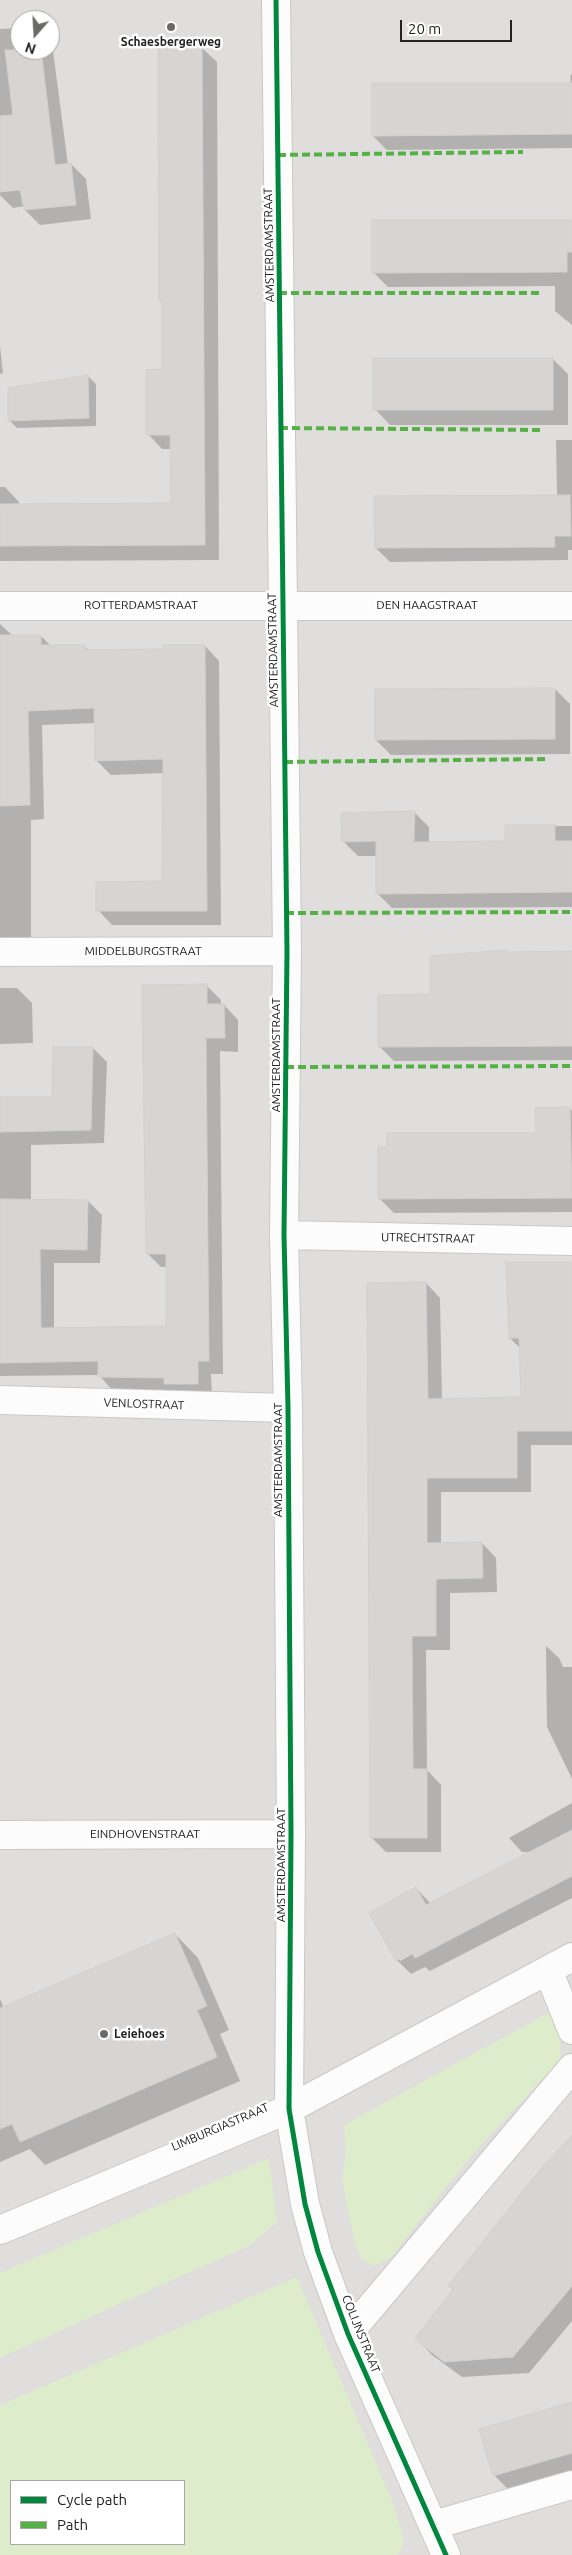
<!DOCTYPE html>
<html>
<head>
<meta charset="utf-8">
<style>
  body { margin:0 }
  #map { position:relative; width:572px; height:2555px; overflow:hidden; background:#f0eeeb; font-family:Ubuntu,sans-serif }
  canvas { display:block }
  .legend { position:absolute; left:10px; top:2480px; width:175px; height:65px; box-sizing:border-box; background:#fff; border:1px solid #a7a7a7; margin:0; padding:6px 9px; list-style:none; font-size:15px; color:#222 }
  .legend li { display:flex; align-items:center; gap:10px; height:25px }
  .legend b { width:25px; border:1px solid #a7a7a7 }
  .north { position:absolute; left:10px; top:10px; width:50px; height:50px; box-sizing:border-box; background:#fff; border:1px solid #a7a7a7; border-radius:50%; rotate:199deg; font-size:14px; font-weight:700; line-height:20px; text-align:center; color:#222 }
  .north::after { content:''; display:block; margin:auto; width:18px; height:22px; background:#6a6968; clip-path:polygon(50% 0,100% 100%,50% 72%,0 100%) }
  .scale { position:absolute; left:400px; top:20px; width:112px; height:22px; box-sizing:border-box; border:2px solid #222; border-top:0; padding-left:6px; font-size:15px; line-height:18px; white-space:nowrap; color:#222; -webkit-text-stroke:4px #fff; paint-order:stroke }
</style>
</head>
<body>
<div id="map">
<canvas width="572" height="2555"></canvas>
<ul class="legend">
<li><b style="height:6px;background:#00873e"></b>Cycle path</li>
<li><b style="height:6px;background:#55b145"></b>Path</li>
</ul>
<div class="north">N</div>
<div class="scale">20 m</div>
</div>
<script>
const context = document.querySelector('canvas').getContext('2d');
context.lineJoin = 'round';
function paint(path, color) {
  context.fillStyle = color;
  context.fill(path, 'evenodd');
}
function toPath(rows) {
  const path = new Path2D();
  for (const r of rows) {
    path.moveTo(r[0], r[1]);
    for (let i = 2; i < r.length; i += 2) path.lineTo(r[i], r[i + 1]);
  }
  return path;
}
function stroke(path, color, width, dash) {
  context.strokeStyle = color;
  context.lineWidth = width;
  context.lineCap = dash ? 'butt' : 'round';
  context.setLineDash(dash || []);
  context.stroke(path);
}
function write(font, color, halo, rows, align = 'center') {
  context.font = font + ' Ubuntu,sans-serif';
  context.lineWidth = 5;
  context.setLineDash([]);
  context.textBaseline = 'middle';
  context.strokeStyle = halo;
  context.fillStyle = color;
  for (const [text, x, y, turn = 0] of rows) {
    context.save();
    context.translate(x, y);
    context.rotate((+turn || 0) * Math.PI / 180);
    context.textAlign = isNaN(turn) ? turn : align;
    if (halo) context.strokeText(text, 0, 0);
    context.fillText(text, 0, 0);
    context.restore();
  }
}
const residential = toPath([
  [0,0,572,0,572,2555,0,2555],
  [20,20,50,20,50,50,20,50],
  [11,2481,184,2481,184,2544,11,2544]
]);
const grass = toPath([
  [550,2012,559,2028,561,2059,470,2157,391,2257,373,2266,361,2258,355,2243,342,2181,346,2149,344,2125],
  [269,2158,277,2222,250,2245,0,2358,0,2273],
  [297,2277,395,2508,404,2542,398,2555,0,2555,0,2405],
  [184,2481,184,2544,11,2544,11,2481]
]);
const shadow = toPath([
  [20,28,20,50,50,50,50,40,52,43,68,165,71,164,86,179,91,219,40,225,25,210,24,206,13,208,0,195,0,29],
  [202,48,217,62,219,560,0,561,0,487,5,487,19,502,19,505,172,504,171,449,162,449,148,434,164,370,163,303,160,300],
  [570,75,572,75,572,148,387,150,373,136,571,84],
  [572,221,572,325,555,311,555,286,388,287,374,273],
  [0,346,3,373,0,374],
  [553,359,568,374,568,425,390,425,375,409],
  [88,376,96,384,96,426,17,428,9,420],
  [556,440,572,440,572,550,568,550,568,560,390,562,376,548,557,496],
  [0,624,13,636,41,636,51,646,84,646,89,651,164,651,205,646,219,661,221,925,112,925,98,910,164,882,164,773,111,775,96,760,96,723,42,725,44,819,31,820,31,943,0,942],
  [555,689,570,704,570,754,391,755,376,740],
  [414,812,429,827,429,843,506,842,506,826,572,826,572,907,392,908,377,893,377,856,358,856,343,841],
  [572,952,572,1060,394,1061,379,1046,432,996,507,953],
  [207,986,221,1000,221,1006,224,1005,238,1020,238,1052,220,1051,223,1374,211,1374,212,1397,113,1391,99,1375,0,1376,0,1098,54,1098,93,1048,107,1062,104,1143,31,1145,31,1200,88,1201,102,1215,100,1263,54,1263,54,1329,168,1328,168,1267,161,1267,147,1253],
  [0,988,17,988,32,1003,33,1043,0,1044],
  [570,1108,572,1111,572,1212,394,1213,379,1198,537,1134],
  [572,1263,572,1445,531,1445,531,1492,441,1492,441,1544,482,1543,496,1558,497,1592,450,1593,450,1650,426,1650,427,1770,441,1785,441,1852,386,1852,371,1837,426,1283,440,1298,442,1400,522,1399,521,1349,510,1338],
  [546,1646,559,1658,563,1667,572,1667,572,1779,547,1727],
  [572,1803,572,1898,430,1971,425,1967,411,1974,397,1960,416,1888,431,1904,532,1852,522,1852,509,1838],
  [417,1949,418,1951,400,1961,400,1958],
  [175,1934,198,1958,229,2030,220,2034,240,2081,45,2165,30,2149,0,2162,0,1999,4,2008],
  [572,2144,572,2321,529,2373,462,2377,432,2355,416,2338],
  [572,2403,572,2471,509,2490,494,2475]
]);
const building = toPath([
  [202,46,205,545,0,546,0,504,171,503,170,435,146,435,146,370,162,369,162,300,159,300,158,47,202,46],
  [5,50,41,50,55,165,71,163,76,205,24,210,20,190,0,192,0,116,13,115,5,50],
  [372,83,572,83,572,134,372,136,372,83],
  [372,220,572,220,572,252,567,252,567,272,372,273,372,220],
  [373,358,553,358,553,410,373,410,373,358],
  [88,375,89,418,8,421,8,388,88,375],
  [570,495,571,536,554,536,555,547,375,548,374,496,570,495],
  [0,635,41,635,41,645,85,645,85,650,163,649,163,645,205,645,207,911,96,911,96,882,162,881,163,759,95,761,94,708,28,711,30,805,0,806,0,635],
  [555,688,555,739,375,740,375,689,555,688],
  [415,811,414,842,505,841,505,825,555,825,555,841,572,841,572,892,376,894,376,841,342,842,341,813,415,811],
  [506,950,506,952,572,951,572,1046,378,1047,378,995,430,994,430,956,506,950],
  [207,984,207,1004,224,1004,225,1038,206,1038,209,1361,198,1361,198,1384,164,1384,164,1378,98,1377,98,1361,0,1363,0,1199,88,1200,87,1250,40,1249,41,1328,166,1326,166,1254,146,1254,142,985,207,984],
  [53,1047,93,1047,91,1130,0,1132,0,1097,52,1097,53,1047],
  [570,1107,572,1198,378,1199,378,1147,387,1147,387,1133,536,1133,535,1108,570,1107],
  [506,1262,572,1262,572,1431,517,1431,517,1478,427,1478,427,1543,482,1542,483,1578,436,1579,436,1636,412,1636,413,1769,427,1769,427,1838,370,1838,367,1283,426,1282,428,1399,521,1397,519,1338,509,1338,506,1262],
  [572,1830,572,1876,415,1958,412,1953,396,1961,369,1913,416,1887,426,1905,572,1830],
  [175,1933,207,2006,197,2010,217,2057,20,2142,12,2124,0,2129,0,2008,175,1933],
  [572,2135,572,2286,513,2357,444,2362,415,2339,453,2289,448,2286,538,2172,572,2135],
  [572,2402,572,2453,493,2476,479,2429,572,2402]
]);
const minor = toPath([
  [276,0,287,951,284,1235,288,1408,291,1834,289,2109,305,2204,318,2252,348,2334,446,2555],
  [0,606,572,606],
  [0,952,287,951],
  [284,1235,572,1241],
  [0,1400,288,1408],
  [0,1835,291,1834],
  [548,1970,572,2030],
  [0,2230,289,2109,572,1957],
  [348,2334,572,2068],
  [434,2525,572,2485]
]);
const quiet = toPath([
  [278,155,523,152],
  [279,293,541,293],
  [280,428,544,430],
  [285,762,549,759],
  [286,913,572,912],
  [286,1067,572,1066]
]);
const cycleway = toPath([
  [276,0,287,951,284,1235,288,1408,291,1834,289,2109,305,2204,318,2252,348,2334,446,2555]
]);
const markers = [
  [171,27,5,"#6a6968"],
  [104,2034,5,"#6a6968"]
];
const poiNames = [
  ["Schaesbergerweg",171,42],
  ["Leiehoes",114,2034,"left"]
];
const streetNames = [
  ["AMSTERDAMSTRAAT",269,245,-91],
  ["ROTTERDAMSTRAAT",141,605],
  ["DEN HAAGSTRAAT",427,605],
  ["AMSTERDAMSTRAAT",273,650,-91],
  ["MIDDELBURGSTRAAT",143,951],
  ["AMSTERDAMSTRAAT",276,1055,-90],
  ["UTRECHTSTRAAT",428,1238,1],
  ["VENLOSTRAAT",144,1404,2],
  ["AMSTERDAMSTRAAT",278,1460,-90],
  ["EINDHOVENSTRAAT",145,1834],
  ["AMSTERDAMSTRAAT",281,1865,-90],
  ["LIMBURGIASTRAAT",220,2127,-23],
  ["COLIJNSTRAAT",361,2334,68]
];
paint(residential, '#dfdedc');
paint(grass, '#ddeccb');
paint(shadow, '#0003');
paint(building, '#d7d4d2');
stroke(building, '#d3d0cc', 1);
stroke(minor, '#c9c8c7', 30);
stroke(minor, '#fdfcfc', 28);
stroke(quiet, '#55b145', 4, [8, 4]);
stroke(cycleway, '#00873e', 5);
for (const [x, y, r, color] of markers) {
  const dot = new Path2D();
  dot.arc(x, y, r, 0, 2 * Math.PI);
  context.fillStyle = color;
  context.fill(dot);
  stroke(dot, '#fff', 2);
}
write('bold 12px', '#222', '#fff', poiNames);
write('12px', '#222', '#fff', streetNames);
</script>
</body>
</html>
